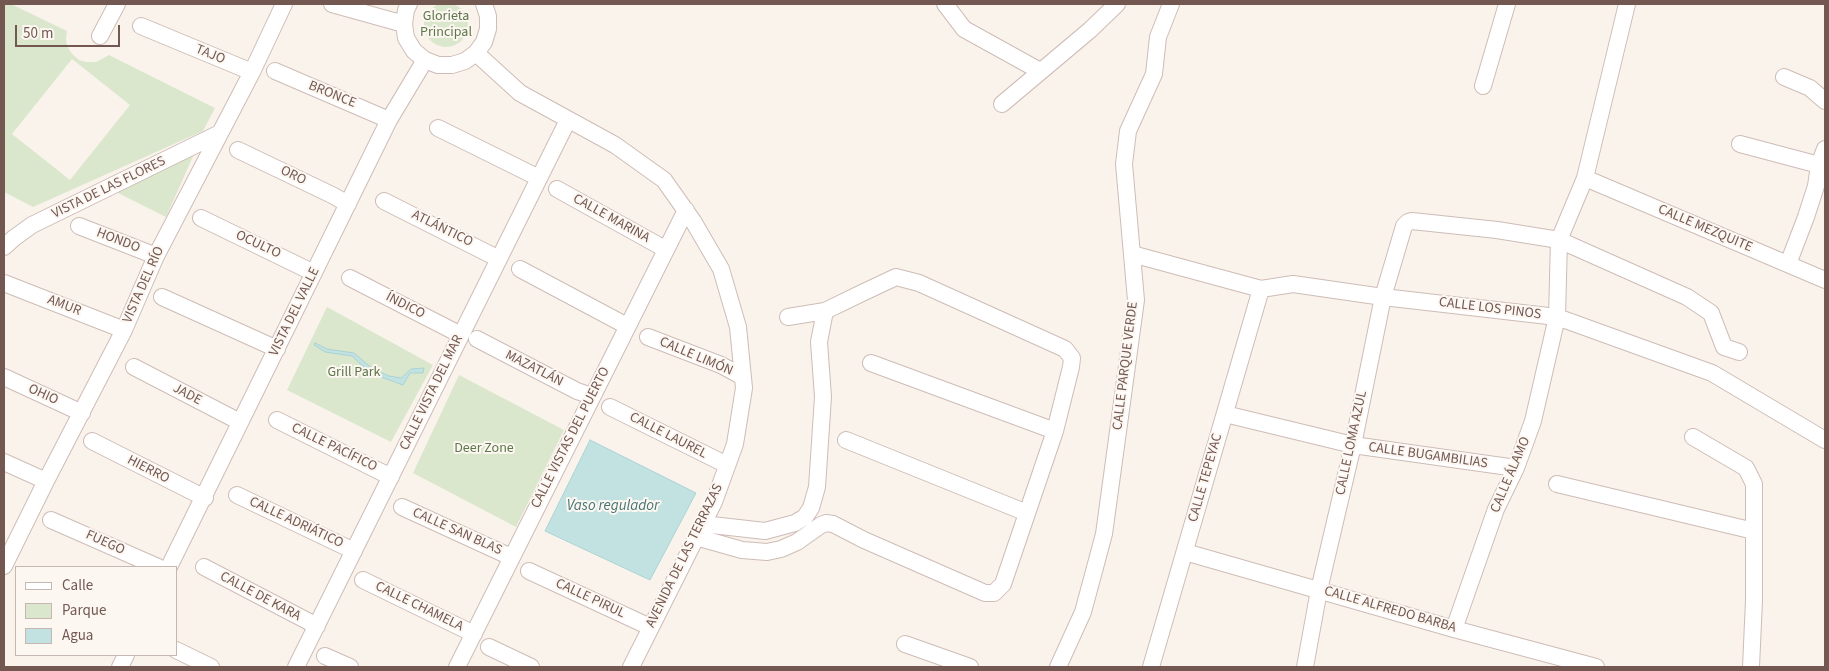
<!DOCTYPE html>
<html>
<head>
<meta charset="utf-8">
<style>
  body { margin:0 }
  #map { position:relative; width:1829px; height:671px; overflow:hidden; background:#faf3ec; font-family:"Source Sans 3",sans-serif }
  canvas { display:block }
  .frame { position:absolute; inset:0; border:5px solid #735852; pointer-events:none }
  .legend { position:absolute; left:15px; top:566px; width:162px; height:90px; box-sizing:border-box; background:#fdf7f2; border:1px solid #c6b7b2; margin:0; padding:6px 9px; list-style:none; font-size:15px; color:#735852 }
  .legend li { display:flex; align-items:center; gap:10px; height:25px }
  .legend b { width:25px; border:1px solid #c6b7b2 }
  .scale { position:absolute; left:15px; top:25px; width:105px; height:22px; box-sizing:border-box; border:2px solid #735852; border-top:0; padding-left:6px; font-size:15px; line-height:18px; white-space:nowrap; color:#735852; -webkit-text-stroke:4px #fdf7f2; paint-order:stroke }
</style>
</head>
<body>
<div id="map">
<canvas width="1829" height="671"></canvas>
<div class="frame"></div>
<ul class="legend">
<li><b style="height:6px;background:#fff"></b>Calle</li>
<li><b style="height:14px;background:#dbe7cc"></b>Parque</li>
<li><b style="height:14px;background:#c2e2e2"></b>Agua</li>
</ul>
<div class="scale">50 m</div>
</div>
<script>
const context = document.querySelector('canvas').getContext('2d');
context.lineJoin = 'round';
function paint(path, color) {
  context.fillStyle = color;
  context.fill(path, 'evenodd');
}
function toPath(rows) {
  const path = new Path2D();
  for (const r of rows) {
    if (r.length === 3) {
      path.moveTo(r[0] + r[2], r[1]);
      path.arc(r[0], r[1], r[2], 0, 2 * Math.PI);
      continue;
    }
    path.moveTo(r[0], r[1]);
    for (let i = 2; i < r.length; i += 2) path.lineTo(r[i], r[i + 1]);
  }
  return path;
}
function stroke(path, color, width, dash) {
  context.strokeStyle = color;
  context.lineWidth = width;
  context.lineCap = dash ? 'butt' : 'round';
  context.setLineDash(dash || []);
  context.stroke(path);
}
function write(font, color, halo, rows, align = 'center') {
  context.font = font + ' "Source Sans 3",sans-serif';
  context.lineWidth = 4;
  context.setLineDash([]);
  context.textBaseline = 'middle';
  context.strokeStyle = halo;
  context.fillStyle = color;
  for (const [text, x, y, turn = 0] of rows) {
    context.save();
    context.translate(x, y);
    context.rotate((+turn || 0) * Math.PI / 180);
    context.textAlign = isNaN(turn) ? turn : align;
    if (halo) context.strokeText(text, 0, 0);
    context.fillText(text, 0, 0);
    context.restore();
  }
}
const green = toPath([
  [446,25,22],
  [4,4,11,4,67,31,66,38,67,46,72,54,79,60,86,62,96,62,109,55,215,108,203,131,33,207,4,192],
  [72,59,130,105,70,180,12,134],
  [195,152,166,217,116,192],
  [327,307,433,365,391,442,287,390],
  [459,375,564,430,516,527,413,473]
]);
const water = toPath([
  [315,343,327,349,354,353,373,369,389,376,401,378,411,369,424,368,423,373,410,373,403,385,370,373,352,356,325,352,314,345,315,343],
  [590,440,696,493,650,580,545,531,590,440]
]);
const minor = toPath([
  [332,4,404,24],
  [409,4,406,10,404,24,406,38,414,51,425,60,438,65,452,65,465,61,476,53,484,42,488,29,488,16,484,4],
  [945,4,964,29,1040,71],
  [141,26,252,72],
  [100,36,117,4],
  [476,53,520,93,615,145,664,180,693,221,721,269,738,327,744,388,735,444,714,502,631,667],
  [275,71,389,120],
  [1784,77,1810,88,1825,101],
  [1483,86,1507,4],
  [1002,104,1090,30,1117,4],
  [438,128,539,178],
  [1740,144,1819,165],
  [238,150,332,195,348,204],
  [1585,178,1825,280],
  [557,189,665,249],
  [384,201,499,259],
  [201,218,314,273],
  [79,226,156,256],
  [4,247,14,238,32,225,218,134],
  [1132,254,1261,289,1293,284,1383,297,1557,317,1712,373,1825,440],
  [1788,264,1806,217,1816,186,1819,165,1825,149],
  [520,269,627,326],
  [350,278,461,335],
  [4,283,124,330],
  [162,297,277,349],
  [788,317,825,311],
  [648,337,721,365,743,377],
  [477,339,577,391,592,396],
  [871,363,1055,431],
  [134,367,240,422],
  [4,377,82,413],
  [610,407,727,465],
  [1225,414,1353,445,1516,468],
  [277,420,391,477],
  [1693,437,1746,468,1754,484,1754,600,1751,667],
  [846,440,1027,513],
  [92,441,205,498],
  [4,462,46,481],
  [1557,484,1754,531],
  [237,495,354,551],
  [402,507,511,557],
  [51,520,158,567],
  [696,537,742,550,767,552,781,549,797,542,821,525,826,523,833,524,864,540,985,593,994,593,1003,584,1055,431,1071,367,1072,358,1065,349,919,283,896,277,862,293,825,311,819,342,823,397,817,487,811,508,805,517,795,523,765,531,703,524],
  [1185,552,1454,629,1596,667],
  [4,566,46,481,124,330,156,256,252,72,284,4],
  [169,567,389,120,425,60],
  [204,567,317,626],
  [529,571,650,627],
  [363,580,474,634],
  [1454,629,1496,509,1516,468,1533,421,1557,317,1559,240,1585,178,1627,4],
  [905,644,970,667],
  [489,647,531,667],
  [176,650,211,667],
  [325,656,350,667],
  [120,667,126,655],
  [296,667,568,120],
  [457,667,686,210],
  [1058,667,1083,612,1104,534,1136,300,1124,164,1128,131,1154,74,1158,37,1171,4],
  [1151,667,1261,289],
  [1305,667,1319,590,1353,445,1383,297,1404,226,1408,222,1412,221,1497,230,1559,240,1687,297,1711,313,1724,347,1739,352]
]);
const parkNames = [
  ["Glorieta",446,17],
  ["Principal",446,33],
  ["Grill Park",354,373],
  ["Deer Zone",484,449]
];
const streetNames = [
  ["TAJO",210,55,22],
  ["BRONCE",332,95,22],
  ["ORO",293,176,26],
  ["VISTA DE LAS FLORES",109,188,-26],
  ["CALLE MARINA",611,219,29],
  ["ATLÁNTICO",442,229,26],
  ["CALLE MEZQUITE",1705,229,23],
  ["HONDO",118,241,21],
  ["OCULTO",258,245,25],
  ["VISTA DEL RÍO",144,285,-66],
  ["AMUR",64,306,21],
  ["ÍNDICO",405,306,27],
  ["CALLE LOS PINOS",1490,309,7],
  ["VISTA DEL VALLE",295,312,-64],
  ["CALLE LIMÓN",696,357,23],
  ["CALLE PARQUE VERDE",1126,366,-83],
  ["MAZATLÁN",534,369,27],
  ["CALLE VISTA DEL MAR",432,393,-64],
  ["OHIO",43,395,24],
  ["JADE",187,395,28],
  ["CALLE LAUREL",668,436,27],
  ["CALLE VISTAS DEL PUERTO",571,438,-63],
  ["CALLE LOMA AZUL",1352,443,-78],
  ["CALLE PACÍFICO",334,448,26],
  ["CALLE BUGAMBILIAS",1428,456,8],
  ["HIERRO",148,470,27],
  ["CALLE ÁLAMO",1511,475,-67],
  ["CALLE TEPEYAC",1206,478,-74],
  ["CALLE ADRIÁTICO",296,523,25],
  ["CALLE SAN BLAS",457,532,24],
  ["FUEGO",105,543,24],
  ["AVENIDA DE LAS TERRAZAS",685,556,-64],
  ["CALLE DE KARA",260,597,28],
  ["CALLE PIRUL",590,599,25],
  ["CALLE CHAMELA",419,607,26],
  ["CALLE ALFREDO BARBA",1390,610,16]
];
const waterNames = [
  ["Vaso regulador",613,507]
];
paint(green, '#dbe7cc');
paint(water, '#c2e2e2');
stroke(water, '#aad3d3', 1);
stroke(minor, '#cebcb6', 18);
stroke(minor, '#fff', 16);
write('14px', '#5e774b', '#fdf7f2', parkNames);
write('14px', '#735852', '#fdf7f2', streetNames);
write('italic 15px', '#477576', '#fdf7f2', waterNames);
</script>
</body>
</html>
